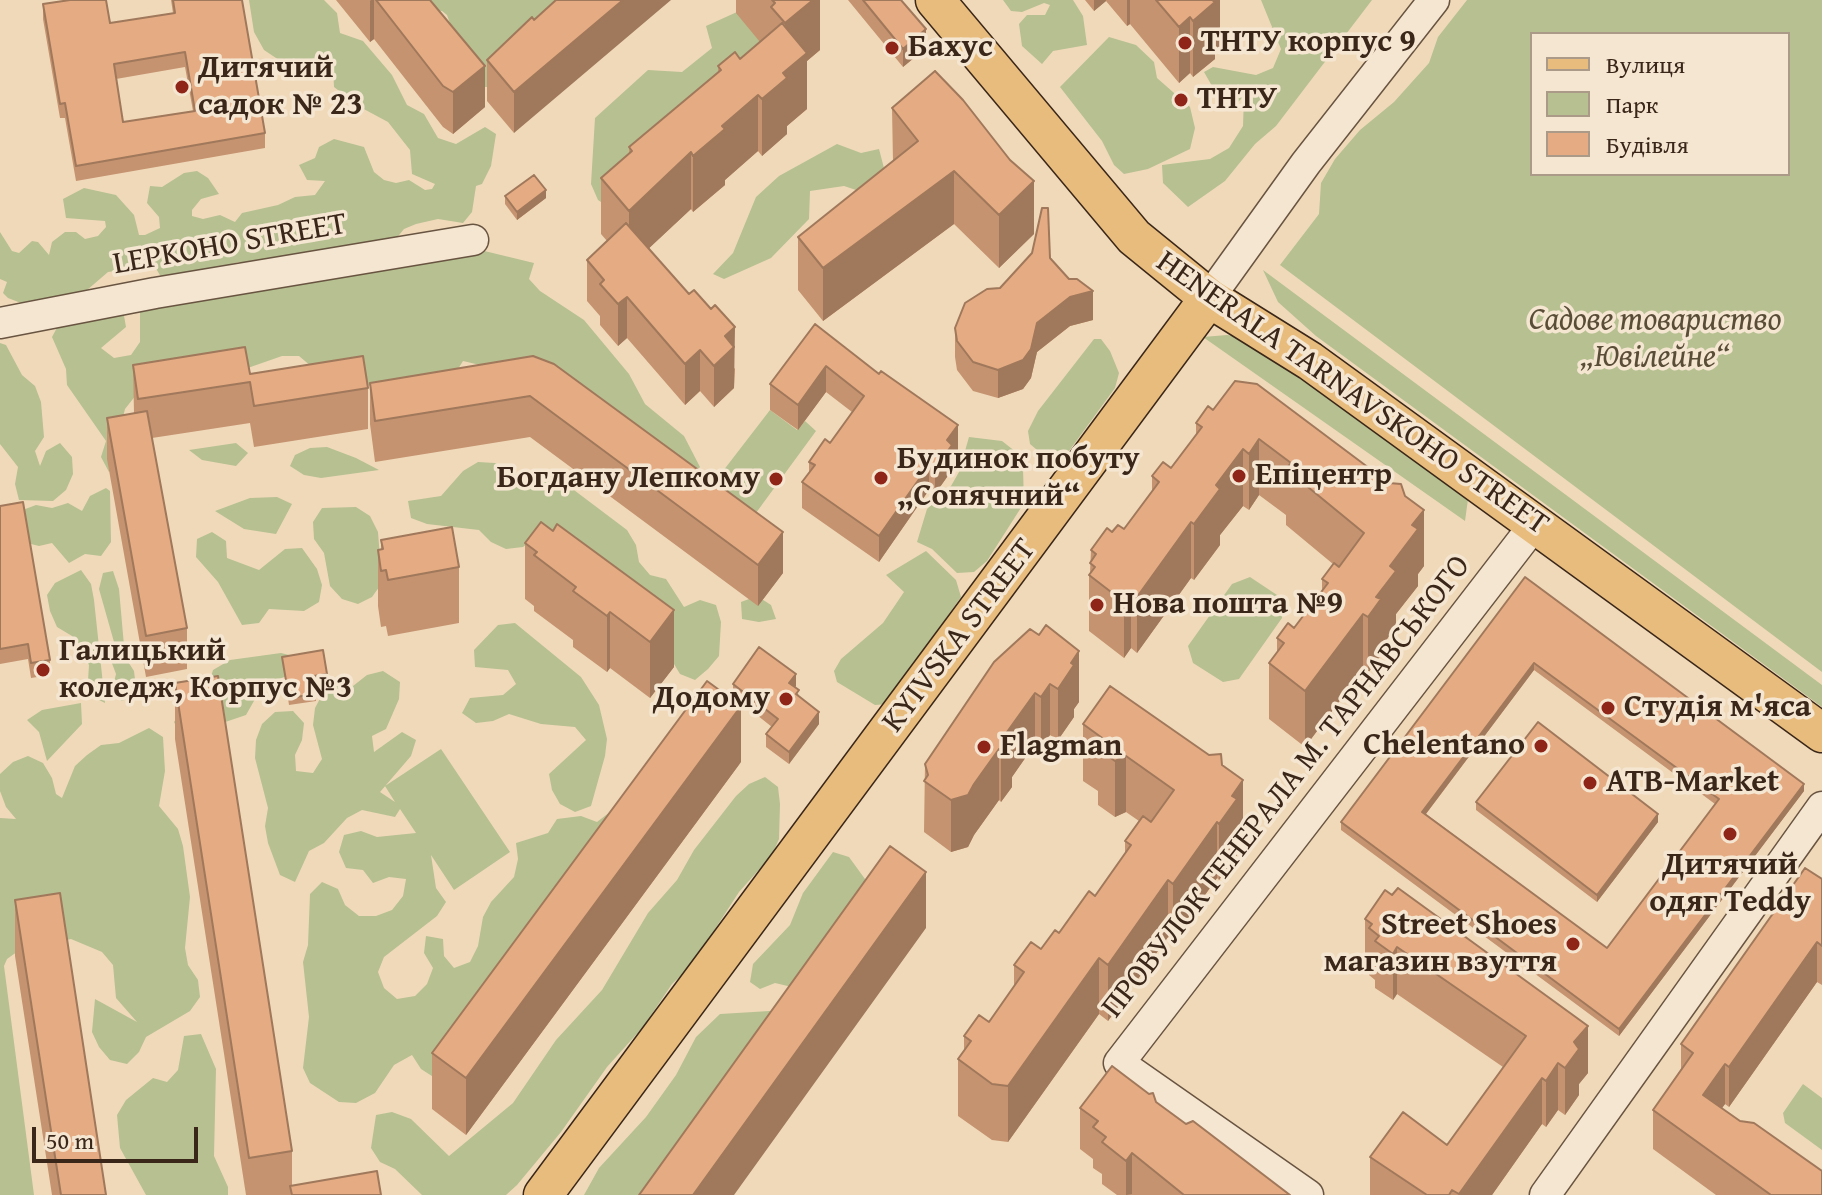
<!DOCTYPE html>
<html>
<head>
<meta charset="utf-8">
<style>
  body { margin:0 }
  #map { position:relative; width:1822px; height:1195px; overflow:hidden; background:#f0d9b9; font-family:"Gentium Book Plus",serif }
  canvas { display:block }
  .legend { position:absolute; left:1530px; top:32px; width:260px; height:144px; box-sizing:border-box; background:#f5e6d2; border:2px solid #ab9a88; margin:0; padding:10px 14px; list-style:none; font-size:24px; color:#3b2719 }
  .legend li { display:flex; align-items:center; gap:16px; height:40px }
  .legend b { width:40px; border:2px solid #ab9a88 }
  .scale { position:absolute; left:32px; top:1127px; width:166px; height:36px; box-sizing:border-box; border:4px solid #3b2719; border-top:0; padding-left:10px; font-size:24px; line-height:28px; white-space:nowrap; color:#3b2719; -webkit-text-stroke:6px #f5e6d2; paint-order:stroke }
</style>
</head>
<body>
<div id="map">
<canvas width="1822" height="1195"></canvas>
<ul class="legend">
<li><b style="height:10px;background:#e8bc7c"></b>Вулиця</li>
<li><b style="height:22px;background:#b6c091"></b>Парк</li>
<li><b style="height:22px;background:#e5ab82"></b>Будівля</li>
</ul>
<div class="scale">50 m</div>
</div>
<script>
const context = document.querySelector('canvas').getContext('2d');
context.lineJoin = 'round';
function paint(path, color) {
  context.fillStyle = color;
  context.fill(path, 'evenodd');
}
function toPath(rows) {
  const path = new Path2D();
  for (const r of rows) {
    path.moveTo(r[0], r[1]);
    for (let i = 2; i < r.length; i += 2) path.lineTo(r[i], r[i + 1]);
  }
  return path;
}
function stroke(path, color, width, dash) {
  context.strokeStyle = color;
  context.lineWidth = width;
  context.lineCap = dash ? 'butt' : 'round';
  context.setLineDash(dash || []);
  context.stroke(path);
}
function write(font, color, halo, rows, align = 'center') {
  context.font = font + ' "Gentium Book Plus",serif';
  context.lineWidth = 7;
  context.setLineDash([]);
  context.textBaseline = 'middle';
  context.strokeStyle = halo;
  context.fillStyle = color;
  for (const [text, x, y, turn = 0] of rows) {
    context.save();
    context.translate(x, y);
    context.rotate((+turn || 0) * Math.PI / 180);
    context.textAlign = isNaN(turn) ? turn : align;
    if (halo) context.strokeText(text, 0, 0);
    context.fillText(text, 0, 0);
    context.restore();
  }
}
const green = toPath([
  [249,0,324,0,337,13,340,33,363,41,392,75,407,105,424,114,438,138,456,144,485,127,496,134,491,166,482,184,476,186,472,212,463,223,438,219,416,224,404,229,395,240,329,256,304,253,254,274,239,262,164,282,151,260,144,260,134,268,108,272,72,303,26,305,8,298,3,293,7,282,0,279,0,232,12,251,19,253,32,241,38,242,49,255,52,242,65,232,76,232,85,239,98,236,106,227,105,221,66,218,63,199,84,188,116,195,134,215,139,235,145,235,160,228,159,217,147,203,150,186,162,187,184,173,197,171,208,178,219,194,201,199,192,210,192,216,203,219,220,215,235,222,242,213,278,205,295,197,315,195,325,181,307,180,299,165,315,158,319,147,334,139,364,147,374,172,384,180,396,183,409,180,425,190,432,189,435,184,412,174,410,150,388,122,360,107,334,87,333,67,309,62,285,64,264,50,254,32],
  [414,0,578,0,497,87,485,87,454,35,447,15,442,11,429,10],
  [1003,0,1073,0,1083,16,1087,45,1053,51,1042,64,1022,46,1019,24,1027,15,1045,15,1050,5,1044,3,1022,12,1011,11],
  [1261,0,1372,0,1276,126,1255,144,1225,181,1188,207,1163,183,1162,165,1210,159,1229,148,1243,126,1244,96,1234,106,1227,90,1212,86,1204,72,1213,67,1256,75,1273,68,1281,49],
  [1467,0,1822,0,1822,672,1280,265,1319,214,1321,183,1335,159,1360,130,1394,102,1429,63,1438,37],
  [1788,34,1788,174,1532,174,1532,34],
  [737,12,764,39,614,211,598,200,591,184,595,118,648,70,682,72,712,48,706,26],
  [1109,37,1136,45,1154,62,1157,78,1190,107,1195,128,1190,149,1148,169,1124,174,1114,165,1102,141,1060,87],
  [837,144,861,153,879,149,885,172,864,205,856,190,844,186,810,191,809,219,771,258,724,279,713,274,733,253,756,197,779,176],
  [472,248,534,263,529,279,540,291,584,320,629,374,645,404,684,436,700,467,688,480,480,365,463,361,453,377,372,386,355,384,312,367,299,356,282,356,242,370,136,395,125,409,121,425,121,459,109,472,101,457,106,441,67,385,66,369,52,337,60,322,123,310,126,327,101,348,114,358,131,355,140,342,140,308],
  [1263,270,1822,685,1822,707,1316,336,1278,302],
  [1227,335,1249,338,1469,492,1465,521,1203,337],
  [1094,339,1101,339,1110,351,1119,373,1115,388,1069,451,1050,461,1030,444,1028,431,1038,411],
  [0,343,6,345,22,375,35,386,41,402,44,437,35,451,40,466,46,451,60,443,72,457,73,474,66,490,53,501,19,500,15,484,18,467,0,444],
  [770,410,797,430,805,421,816,431,753,517,725,496,723,471],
  [969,437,1002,441,1016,452,1023,468,1024,503,987,561,974,572,957,573,932,549,917,542,927,509,951,486,959,472],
  [236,443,248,453,236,466,202,460,189,450],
  [327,447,356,458,379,470,321,478,304,475,290,466,295,455,310,448],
  [478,462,495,463,526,479,547,474,562,481,627,530,636,545,639,562,650,575,666,579,684,607,700,600,716,605,721,622,719,656,708,669,695,680,680,674,671,659,536,537,523,547,506,549,491,542,479,530,427,524,411,518,408,501,441,496,463,471],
  [106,488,110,491,111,542,101,556,85,554,69,563,52,543,39,546,23,542,20,511,36,505,52,508,68,503,82,511,90,496],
  [277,497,292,504,276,534,244,529,215,511,250,498],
  [356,507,370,516,378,532,382,583,372,597,358,604,342,599,330,586,324,553,314,539,313,522,322,508],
  [212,532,226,541,227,558,259,570,285,549,302,548,317,569,322,585,319,602,304,611,269,609,259,623,242,625,218,582,196,557,197,539],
  [926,551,956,580,961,597,946,618,942,637,888,704,875,705,837,682,834,671,841,659,883,623,904,592,886,575],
  [81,570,91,584,94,600,105,703,93,697,88,681,89,665,72,636,57,627,50,611,47,595,55,583],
  [113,571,119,589,125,657,134,671,137,696,121,701,113,686,116,674,110,658,114,642,99,589,103,573],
  [1250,577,1283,599,1282,618,1239,679,1223,682,1193,663,1188,646,1232,584],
  [757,596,771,605,776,619,759,622,742,619,741,602],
  [515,623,581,677,599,705,607,739,605,756,591,806,575,812,560,804,552,790,549,774,586,740,575,727,541,724,509,714,493,721,476,723,462,713,470,698,503,695,516,684,508,670,475,667,474,650,498,625],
  [281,653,297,657,295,673,263,685,246,715,181,737,174,722,183,708,208,687,213,670,230,660],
  [383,671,400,682,399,699,386,729,372,736,374,752,402,732,416,740,411,756,380,792,395,802,385,786,441,749,510,852,454,890,431,855,436,888,446,902,437,916,384,957,378,972,384,988,397,999,415,996,427,984,433,968,424,953,426,936,443,939,444,956,454,968,470,962,478,946,483,917,491,902,514,877,518,859,516,843,548,833,557,819,581,816,597,822,610,812,435,1078,421,1069,412,1055,394,1065,375,1093,356,1103,339,1102,310,1083,303,1068,309,1017,303,962,308,945,310,894,322,882,338,889,345,905,359,916,376,916,392,910,403,896,406,879,389,877,373,883,363,870,346,868,339,852,344,835,361,831,377,837,416,833,400,809,395,817,362,810,347,818,324,843,309,851,295,882,280,875,268,843,265,826,268,808,255,758,256,740,262,724,275,712,293,711,304,723,302,740,295,755,296,771,313,773,322,759,313,725,315,708,323,693,337,682,353,686,367,675],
  [81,703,82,724,47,761,39,732,27,720,42,710],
  [149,728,163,737,165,771,159,806,178,829,183,846,190,897,185,948,188,965,198,980,200,997,190,1011,146,1037,139,1052,127,1064,110,1060,99,1047,92,1032,95,999,137,1022,116,998,113,965,102,952,71,939,21,949,7,959,4,966,34,1195,0,1195,0,818,16,819,6,807,0,791,0,774,13,762,28,756,43,763,52,778,56,794,62,798,75,766,87,755,101,745,119,743],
  [765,777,778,787,780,804,779,839,772,855,739,892,691,966,672,984,643,1027,607,1067,561,1132,517,1185,506,1195,422,1195,395,1169,380,1162,371,1148,376,1115,392,1112,411,1119,449,1156,513,1103,556,1040,602,990,648,913,677,880,694,850,736,796,749,784],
  [833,852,849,857,865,879,879,889,792,987,775,983,760,989,750,982,753,964,790,925,803,893],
  [770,1011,776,1027,667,1195,584,1195,599,1168,646,1117,676,1075,696,1037,720,1014],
  [201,1034,216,1069,214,1156,228,1187,228,1195,146,1195,120,1148,117,1115,126,1100,153,1078,167,1082,178,1070,184,1036],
  [1803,1084,1822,1098,1822,1150,1785,1123,1783,1113]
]);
const minor = toPath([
  [1209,298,1306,163,1434,0],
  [0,323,155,293,473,240],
  [1308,1195,1119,1063,1535,524],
  [1545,1195,1822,807]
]);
const major = toPath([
  [935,0,1134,237,1209,298,1310,361,1822,733],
  [543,1195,1209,298]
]);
const wall = toPath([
  [171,0,242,0,265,133,265,148,76,181,65,118,60,118,43,19,43,4,110,23,173,13],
  [185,67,193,111,123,122,116,79],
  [336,0,430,0,485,107,453,134,443,127,374,39,370,42],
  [736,0,820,0,820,50,807,61,807,109,787,126,787,134,762,156,758,151,725,180,725,185,693,212,691,209,649,248,735,369,734,388,714,407,700,391,685,405,627,338,618,346,600,325,600,316,587,301,587,260,607,241,601,234,601,178,629,154,629,147,718,72,718,66,740,59,760,42,736,13],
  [848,0,901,0,926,48,903,67],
  [1085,0,1220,0,1220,48,1215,52,1215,59,1193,77,1190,73,1179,83,1130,24,1127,26,1106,1,1094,11],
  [532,17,514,133,487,101,487,60],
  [892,108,1010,160,1034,234,999,268,954,224,823,321,798,290,798,237,893,162],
  [505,196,546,198,517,220,505,204],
  [1050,258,1093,320,1070,326,1037,352,1031,378,1023,389,998,398,973,391,957,370,955,357,955,328,1000,288],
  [815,324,958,450,952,458,952,470,935,494,929,490,879,562,802,508,802,482,809,473,809,462,830,443,852,412,826,392,798,430,770,410,770,384],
  [533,356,783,573,758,606,530,437,375,462,370,424,370,383],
  [133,365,250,374,368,388,368,429,254,447,250,423,152,438,187,628,187,669,146,677,107,459,107,418,134,413],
  [1235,381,1424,566,1418,574,1418,586,1396,614,1396,627,1381,647,1381,655,1368,673,1363,670,1305,747,1269,719,1269,663,1277,653,1277,638,1294,628,1322,591,1322,579,1333,564,1286,525,1286,515,1259,495,1249,510,1243,506,1220,535,1220,545,1194,580,1191,578,1137,653,1131,648,1124,658,1089,631,1089,575,1090,573,1091,550,1112,532,1124,529,1152,492,1152,476,1171,468,1196,435,1196,423,1213,410],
  [0,506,50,660,50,675,31,678,28,659,0,664],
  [541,522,674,667,650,698,610,668,607,672,573,647,573,640,534,611,534,606,525,599,525,543],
  [381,540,459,567,459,623,388,636,386,626,381,627,378,606,378,550,381,549],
  [1525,577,1804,791,1619,1036,1341,830,1341,822],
  [1534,670,1715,804,1607,948,1426,814],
  [1030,629,1079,702,1074,709,1074,717,1058,740,1050,735,1041,749,1035,744,1012,777,1012,787,1001,802,999,800,974,835,968,847,951,852,924,832,925,764],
  [282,657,327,674,327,682,315,684,316,701,289,705],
  [175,683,292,1151,292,1186,381,1195,246,1195,175,739],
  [733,684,796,686,795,687,799,696,819,724,789,764,766,747,766,734,772,727,733,696],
  [1083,724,1222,765,1243,836,1237,845,1237,855,1219,880,1217,878,1173,940,1168,937,1108,1021,1099,1014,1008,1142,992,1140,958,1116,958,1059,964,1051,964,1036,989,1022,1014,987,1014,965,1041,949,1059,933,1095,896,1125,854,1125,841,1139,821,1126,812,1115,817,1098,805,1098,791,1083,781],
  [741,762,466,1135,432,1109,432,1053],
  [1476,802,1658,822,1597,902,1476,810],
  [1822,879,1822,985,1817,982,1729,1107,1725,1104,1722,1108,1822,1195,1716,1195,1653,1149,1653,1110,1681,1069,1681,1044],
  [15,900,106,1195,52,1195,15,956],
  [1365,919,1588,1073,1579,1084,1579,1095,1565,1115,1558,1110,1546,1127,1542,1124,1492,1195,1370,1195,1370,1157,1447,1145,1503,1067,1397,994,1393,1000,1375,988,1375,980,1369,975,1369,968,1365,966],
  [1156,1102,1186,1124,1290,1195,1117,1195,1102,1184,1102,1174,1093,1168,1093,1159,1080,1149,1080,1108]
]);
const shadedWall = toPath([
  [371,0,374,0,374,39,370,42,370,1],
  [623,0,671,0,514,133,514,92],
  [813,0,820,0,820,50,807,61,807,109,787,126,787,134,762,156,762,99,785,72,785,23],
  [1094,0,1106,0,1106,1,1094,11],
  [1127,0,1130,0,1130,24,1127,26],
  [1211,0,1220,0,1220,48,1215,52,1215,59,1193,77,1193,21],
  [1190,17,1190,73,1179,83,1179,27],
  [926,29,926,48,903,67,903,49],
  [485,66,485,107,453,134,453,92],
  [758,95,758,151,725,180,725,185,693,212,693,156,722,126],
  [691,152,691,209,629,267,629,211],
  [954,171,954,224,823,321,823,268],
  [1034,181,1034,234,999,268,999,215],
  [546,190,546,198,517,220,517,212],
  [1093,291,1093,320,1070,326,1037,352,1031,378,1023,389,998,398,998,370,1037,323,1070,297],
  [627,297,627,338,618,346,618,304],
  [735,327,734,388,714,407,714,366,725,336],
  [700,350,700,391,685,405,685,364],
  [826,366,826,392,798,430,798,405],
  [958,425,958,450,952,458,952,470,935,494,935,469,947,440],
  [1259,439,1259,495,1249,510,1249,454],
  [1243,449,1243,506,1220,535,1220,545,1194,580,1194,524,1216,485],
  [929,465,929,490,879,562,879,536],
  [1424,510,1424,566,1418,574,1418,586,1396,614,1396,627,1381,647,1381,655,1368,673,1368,617,1390,566,1412,525],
  [1191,522,1191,578,1137,653,1137,597],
  [783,532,783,573,758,606,758,565],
  [1131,592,1131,648,1124,658,1124,602],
  [674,610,674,667,650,698,650,642],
  [610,612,610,668,607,672,607,616],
  [1363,614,1363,670,1305,747,1305,691],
  [1079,651,1079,702,1074,709,1074,717,1058,740,1058,689,1071,663],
  [1534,663,1534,670,1422,819,1422,812],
  [796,674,796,686,789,695,789,683],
  [1050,684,1050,735,1041,749,1041,697],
  [1035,693,1035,744,1012,777,1012,787,1001,802,1001,751,1007,732],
  [741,706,741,762,466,1135,466,1078],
  [819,712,819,724,789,764,789,752],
  [999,749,999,800,974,835,968,847,951,852,951,800,974,784],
  [1126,756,1126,812,1115,817,1115,761],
  [1243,780,1243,836,1237,845,1237,855,1219,880,1219,824,1232,796],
  [1804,784,1804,791,1619,1036,1619,1029],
  [1658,814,1658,822,1597,902,1597,895],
  [1217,822,1217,878,1173,940,1173,884],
  [926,872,926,928,734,1195,693,1195],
  [1168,880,1168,937,1108,1021,1108,965],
  [1817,942,1817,982,1729,1107,1729,1067],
  [1397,947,1397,994,1393,1000,1393,954],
  [1099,958,1099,1014,1008,1142,1008,1086],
  [1588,1026,1588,1073,1579,1084,1579,1095,1565,1115,1565,1068,1574,1042],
  [1558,1063,1558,1110,1546,1127,1546,1081],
  [1725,1064,1725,1104,1703,1134,1703,1095],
  [1542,1078,1542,1124,1492,1195,1459,1195],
  [1132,1153,1132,1194,1126,1195,1126,1161]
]);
const building = toPath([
  [70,0,106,0,110,23,175,13,173,0,242,0,265,133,76,166,65,103,60,104,43,4,70,0],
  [185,52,195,111,123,122,114,64,185,52],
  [376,0,430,0,485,66,453,92,443,86,376,0],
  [556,0,623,0,514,92,487,60,532,17,534,20,556,0],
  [772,0,813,0,785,23,771,7,775,3,772,0],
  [863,0,901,0,926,29,903,49,863,0],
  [1156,0,1212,0,1215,2,1193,21,1190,17,1179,27,1156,0],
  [782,23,807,53,783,73,787,78,762,99,758,95,722,126,725,129,693,156,691,152,629,211,601,178,632,151,629,147,721,70,718,66,735,52,740,59,782,23],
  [935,71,963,100,1010,160,1034,181,999,215,954,171,823,268,798,237,918,141,892,108,935,71],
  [534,175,546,190,517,212,505,196,534,175],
  [1042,208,1048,208,1050,258,1069,279,1077,279,1093,291,1070,297,1037,323,1031,349,1023,360,998,370,973,362,957,341,955,328,965,303,987,289,1000,288,1032,253,1042,208],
  [626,223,689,294,694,290,711,309,715,305,735,327,725,336,734,347,714,366,700,350,685,364,627,297,618,304,600,284,604,280,587,260,626,223],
  [815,324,879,374,881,371,958,425,947,440,952,445,935,469,929,465,879,536,802,482,815,465,809,462,825,439,830,443,864,396,826,366,798,405,770,384,815,324],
  [245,347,250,374,363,356,368,388,254,406,250,382,138,399,133,365,245,347],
  [533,356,554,364,783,532,758,565,530,396,375,421,370,383,533,356],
  [1235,381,1257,384,1389,483,1401,484,1405,496,1424,510,1412,525,1418,529,1390,566,1396,571,1376,597,1381,599,1368,617,1363,614,1305,691,1269,663,1284,643,1277,638,1288,623,1294,628,1328,583,1322,579,1334,563,1339,567,1364,533,1286,469,1291,463,1259,439,1249,454,1243,449,1216,485,1220,489,1194,524,1191,522,1137,597,1131,592,1124,602,1089,575,1095,567,1090,563,1096,554,1091,550,1107,528,1112,532,1118,525,1124,529,1159,482,1152,476,1163,462,1171,468,1202,427,1196,423,1208,406,1213,410,1235,381],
  [147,411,187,628,146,636,107,418,147,411],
  [23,502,50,660,31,663,28,644,0,649,0,506,23,502],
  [541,522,553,531,557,524,674,610,650,642,610,612,607,616,573,591,576,587,534,555,537,552,525,543,541,522],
  [452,527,459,567,388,580,386,570,381,571,378,550,383,549,381,540,452,527],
  [1525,577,1804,784,1619,1029,1341,822,1525,577],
  [1534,663,1719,799,1607,948,1422,812,1534,663],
  [1046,625,1079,651,1071,663,1074,665,1058,689,1050,684,1041,697,1035,693,1007,732,1012,735,1001,751,999,749,974,784,968,795,951,800,924,781,928,775,925,764,994,662,1030,629,1039,635,1046,625],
  [759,647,796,674,789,683,799,690,796,694,819,712,789,752,766,734,778,719,733,684,759,647],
  [323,650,327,674,314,676,316,694,289,698,282,657,323,650],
  [218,676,292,1151,249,1158,175,683,218,676],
  [707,681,741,706,466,1078,432,1053,707,681],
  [1110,686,1209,755,1221,754,1222,765,1243,780,1232,796,1237,799,1219,824,1217,822,1173,884,1168,880,1108,965,1099,958,1008,1086,992,1084,958,1059,971,1041,964,1036,979,1015,989,1022,1024,972,1014,965,1031,942,1041,949,1055,930,1059,933,1089,891,1095,896,1131,845,1125,841,1143,816,1151,822,1174,790,1126,756,1115,761,1098,749,1105,740,1083,724,1110,686],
  [1538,722,1658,814,1597,895,1476,802,1538,722],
  [890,846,926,872,693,1195,639,1195,890,846],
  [1805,868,1822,879,1822,946,1817,942,1729,1067,1725,1064,1703,1095,1740,1121,1754,1123,1822,1171,1822,1195,1771,1195,1653,1110,1693,1053,1681,1044,1805,868],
  [1398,888,1588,1026,1574,1042,1579,1049,1565,1068,1558,1063,1546,1081,1542,1078,1459,1194,1452,1190,1449,1195,1427,1195,1370,1157,1403,1112,1447,1145,1526,1036,1397,947,1393,954,1375,941,1379,936,1369,928,1372,924,1365,919,1385,890,1392,895,1398,888],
  [60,893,106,1195,61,1195,15,900,60,893],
  [1112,1066,1149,1094,1153,1093,1156,1102,1186,1124,1193,1121,1290,1195,1184,1195,1132,1153,1126,1161,1102,1142,1106,1137,1093,1127,1098,1121,1080,1108,1112,1066],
  [377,1171,381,1195,292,1195,290,1186,377,1171]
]);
const markers = [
  [1185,43,8,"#8f2418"],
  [892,48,8,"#8f2418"],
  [182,87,8,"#8f2418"],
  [1181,100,8,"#8f2418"],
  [1239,476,8,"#8f2418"],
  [881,478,8,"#8f2418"],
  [776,479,8,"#8f2418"],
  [1097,605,8,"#8f2418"],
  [43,670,8,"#8f2418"],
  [786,699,8,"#8f2418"],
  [1608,708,8,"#8f2418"],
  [1541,746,8,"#8f2418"],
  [984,747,8,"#8f2418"],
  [1590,783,8,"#8f2418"],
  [1730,834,8,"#8f2418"],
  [1573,944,8,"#8f2418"]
];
const poiNames = [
  ["ТНТУ корпус 9",1201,43],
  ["Бахус",908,48],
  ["Дитячий",198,69],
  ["садок № 23",198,106],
  ["ТНТУ",1197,100],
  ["Будинок побуту",897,460],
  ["„Сонячний“",897,497],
  ["Епіцентр",1255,476],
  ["Богдану Лепкому",760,479,"right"],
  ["Нова пошта №9",1113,605],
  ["Галицький",59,652],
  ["коледж, Корпус №3",59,689],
  ["Додому",770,699,"right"],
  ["Студія м'яса",1624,708],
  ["Chelentano",1525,746,"right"],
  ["Flagman",1000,747],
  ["ATB-Market",1606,783],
  ["Дитячий",1730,866,"center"],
  ["одяг Teddy",1730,903,"center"],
  ["Street Shoes",1557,926,"right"],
  ["магазин взуття",1557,963,"right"]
];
const streetNames = [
  ["LEPKOHO STREET",230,245,-10],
  ["HENERALA TARNAVSKOHO STREET",1352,394,35],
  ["KYIVSKA STREET",960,636,-53],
  ["ПРОВУЛОК ГЕНЕРАЛА М. ТАРНАВСЬКОГО",1287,787,-52]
];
const parkNames = [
  ["Садове товариство",1655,321],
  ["„Ювілейне“",1655,358]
];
paint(green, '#b6c091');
stroke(minor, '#685441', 33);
stroke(major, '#3b2719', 41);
stroke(minor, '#f5e6d2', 30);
stroke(major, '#e8bc7c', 38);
paint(wall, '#c59370');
paint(shadedWall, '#a0785b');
paint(building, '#e5ab82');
stroke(building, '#a0785b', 2);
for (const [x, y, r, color] of markers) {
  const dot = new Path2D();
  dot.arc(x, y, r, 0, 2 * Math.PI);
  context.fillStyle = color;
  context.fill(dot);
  stroke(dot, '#f5e6d2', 3);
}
write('bold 32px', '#3b2719', '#f5e6d2', poiNames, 'left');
write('32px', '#3b2719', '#f5e6d2', streetNames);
write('italic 32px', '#5a4d37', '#f5e6d2', parkNames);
</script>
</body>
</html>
